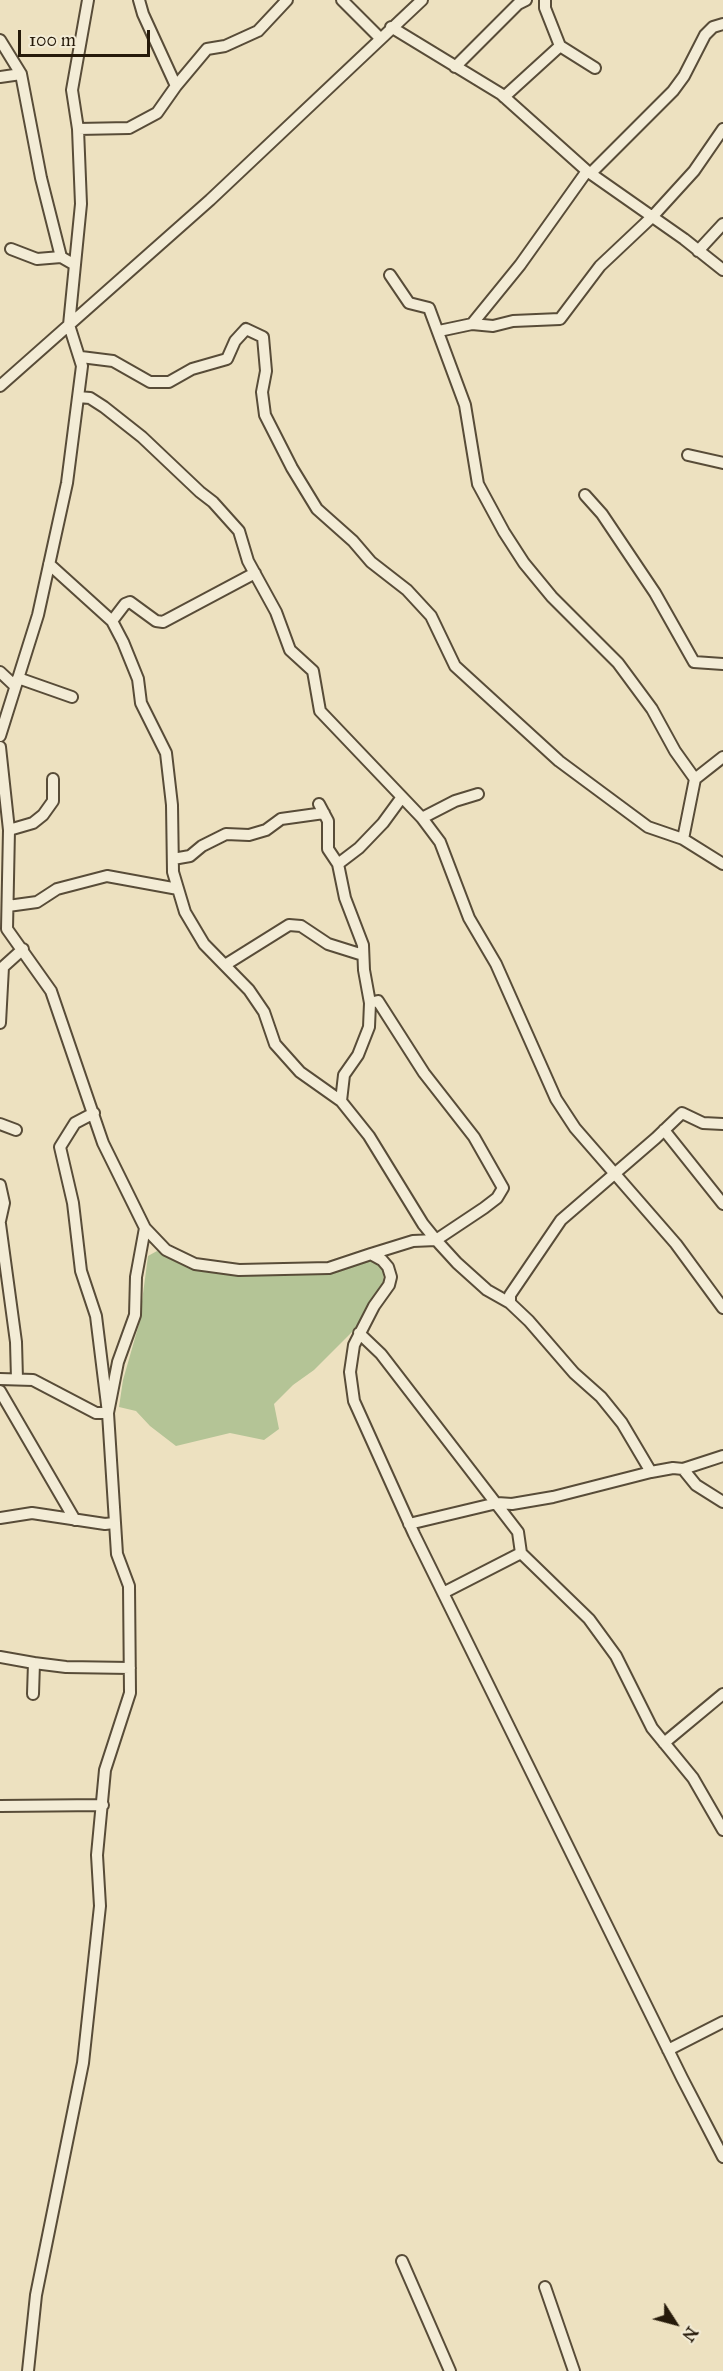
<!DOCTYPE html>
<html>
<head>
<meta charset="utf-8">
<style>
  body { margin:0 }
  #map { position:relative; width:723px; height:2371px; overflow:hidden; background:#ede1c0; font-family:"IM FELL Great Primer",serif }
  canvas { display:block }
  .north { position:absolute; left:645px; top:2293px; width:60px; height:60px; -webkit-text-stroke:4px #f3ecd6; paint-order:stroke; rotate:126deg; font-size:16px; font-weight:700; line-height:24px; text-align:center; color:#261a0a }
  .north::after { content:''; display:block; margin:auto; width:21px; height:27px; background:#261a0a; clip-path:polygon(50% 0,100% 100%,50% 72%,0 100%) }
  .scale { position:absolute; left:18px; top:30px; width:132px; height:27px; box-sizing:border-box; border:3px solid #261a0a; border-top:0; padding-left:8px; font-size:18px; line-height:21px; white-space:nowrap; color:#261a0a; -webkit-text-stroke:4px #f3ecd6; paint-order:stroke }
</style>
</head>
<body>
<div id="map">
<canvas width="723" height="2371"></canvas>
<div class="north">N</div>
<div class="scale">100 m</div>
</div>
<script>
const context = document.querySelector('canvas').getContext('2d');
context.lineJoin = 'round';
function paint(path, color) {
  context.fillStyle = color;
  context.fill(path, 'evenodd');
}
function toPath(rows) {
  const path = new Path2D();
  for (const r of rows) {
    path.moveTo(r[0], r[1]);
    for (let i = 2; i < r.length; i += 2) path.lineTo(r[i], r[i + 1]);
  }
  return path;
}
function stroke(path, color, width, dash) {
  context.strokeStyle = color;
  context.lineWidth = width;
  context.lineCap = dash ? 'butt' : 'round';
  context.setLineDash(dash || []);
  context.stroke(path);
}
const green = toPath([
  [157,1251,174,1258,206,1266,273,1276,316,1274,367,1259,379,1262,384,1271,383,1283,355,1329,314,1370,293,1385,274,1404,279,1429,264,1440,230,1433,176,1446,150,1426,136,1411,119,1407,123,1380,139,1324,148,1256]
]);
const minor = toPath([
  [139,0,143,14,176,86],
  [342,0,380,38],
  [545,0,545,8,560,46,595,68],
  [391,27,501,94,587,171,684,239,723,270],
  [0,40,21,74,41,178,61,257,75,265],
  [455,67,518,4,526,0],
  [0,77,21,74],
  [504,97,560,46],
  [78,129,129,128,157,113,176,86,207,49,225,46,258,31,287,0],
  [591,173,673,91,684,76,705,35,713,27,723,24],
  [11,249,37,259,61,257],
  [698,251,723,224],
  [390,275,409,303,429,308,465,405,478,484,504,532,524,563,552,597,618,663,652,709,675,751,695,779],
  [472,324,520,265,587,171],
  [439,331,472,324,493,326,513,321,560,319,600,266,653,216,694,171,723,129],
  [81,357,113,361,150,382,169,382,192,369,227,359,235,341,246,329,263,337,266,371,262,392,265,415,292,468,317,509,353,541,371,562,407,590,431,616,455,666,559,761,648,827,683,839,723,864],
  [0,386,210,200,422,0],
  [78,397,90,398,104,407,142,437,200,492,213,502,239,531,248,561,276,612,290,650,313,671,320,711,422,818,440,842,469,918,496,964,556,1099,575,1128,676,1244,723,1308],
  [688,455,723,463],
  [585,495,602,514,655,593,694,662,723,664],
  [49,564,112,621,123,642,138,679,141,703,166,753,172,805,173,872,185,912,204,944,249,990,264,1012,275,1044,300,1072,341,1101,369,1136,423,1224,436,1240,457,1263,487,1290,510,1303,529,1321,574,1373,601,1397,622,1423,651,1472,673,1468,683,1469,696,1485,723,1502],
  [112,621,125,604,130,602,156,621,163,622,255,573],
  [0,672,15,686],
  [18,678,72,697],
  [0,736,38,615,67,483,82,366,69,325,81,204,78,129,72,90,88,0],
  [0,747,9,830,7,929,51,991,103,1143,145,1228,166,1250,195,1264,239,1270,329,1268,371,1254,382,1260,388,1267,391,1277,389,1285,374,1306,354,1345,350,1372,354,1401,414,1534,682,2078,723,2157],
  [319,804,328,821,328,849,338,864,345,898,363,945,364,970,370,1003,369,1027,358,1055,344,1075,341,1101],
  [422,818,455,801,478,794],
  [9,830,33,823,43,815,53,801,53,779],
  [683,839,695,779,723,757],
  [173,859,190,856,202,846,226,834,249,835,266,830,281,819,324,813],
  [338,864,359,848,383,823,402,797],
  [8,906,37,902,57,889,107,876,178,889],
  [225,965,289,925,301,926,328,944,363,955],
  [370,1003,378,1001,424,1073,474,1137,503,1188,497,1198,484,1208,436,1240,413,1241,371,1254],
  [0,1023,3,967,23,949],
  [0,1124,16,1130],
  [664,1130,723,1204],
  [0,1185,4,1203,0,1221],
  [0,1224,16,1342,17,1379],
  [510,1303,510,1295,561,1220,656,1138,682,1113,703,1123,723,1124],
  [359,1333,381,1354,518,1532,521,1553],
  [0,1379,33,1380,96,1413,108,1413,96,1316,81,1271,73,1203,60,1147,75,1123,94,1113],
  [0,1391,75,1520],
  [683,1469,723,1456],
  [0,1518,32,1513,105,1524,114,1523],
  [409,1524,497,1503,512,1504,553,1497,651,1472],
  [443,1593,521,1553,589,1619,616,1656,652,1728,693,1778,723,1830],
  [0,1657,34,1663,33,1694],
  [34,1663,66,1667,130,1668],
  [664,1743,723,1694],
  [0,1806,103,1805],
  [668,2050,723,2022],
  [402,2261,450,2371],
  [545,2287,574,2371],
  [28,2371,36,2295,83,2063,100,1906,97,1855,105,1770,130,1693,129,1586,117,1554,108,1413,118,1362,135,1315,136,1277,145,1228]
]);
paint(green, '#b4c496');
stroke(minor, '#584c38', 14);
stroke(minor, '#f3ecd6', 10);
</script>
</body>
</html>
